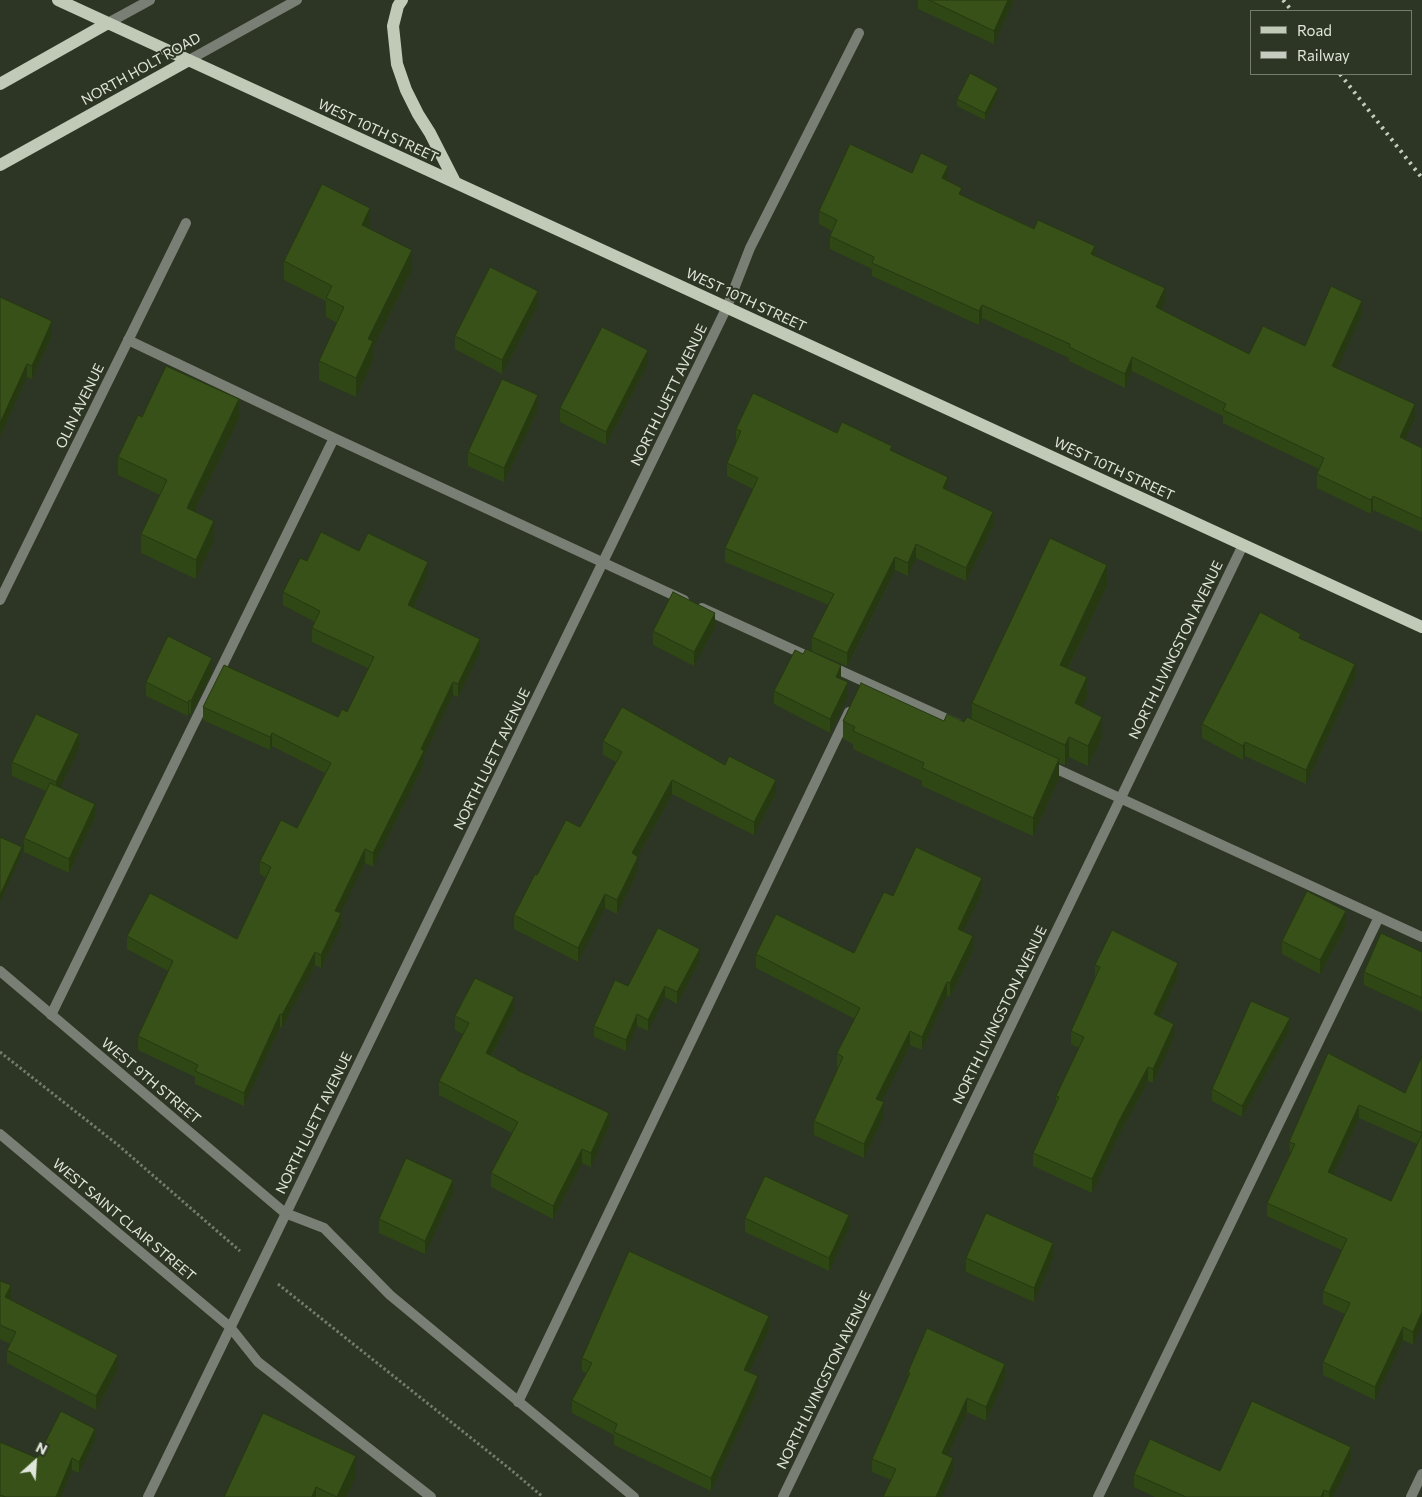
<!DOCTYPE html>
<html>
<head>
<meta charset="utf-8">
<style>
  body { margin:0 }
  #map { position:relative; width:1422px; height:1497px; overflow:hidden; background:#2d3624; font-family:Commissioner,sans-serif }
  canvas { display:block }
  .legend { position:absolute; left:1250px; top:10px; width:162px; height:65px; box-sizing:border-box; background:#2d3624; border:1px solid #757c6d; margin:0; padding:6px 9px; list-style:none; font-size:15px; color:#e0e6da }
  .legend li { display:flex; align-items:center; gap:10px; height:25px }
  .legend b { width:25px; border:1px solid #757c6d }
  .north { position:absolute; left:10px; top:1437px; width:50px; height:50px; -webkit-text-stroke:4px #2d3624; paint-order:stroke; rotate:26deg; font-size:14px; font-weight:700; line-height:20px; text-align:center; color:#e0e6da }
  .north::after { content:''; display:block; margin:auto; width:18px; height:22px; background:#e0e6da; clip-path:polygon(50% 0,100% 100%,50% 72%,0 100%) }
</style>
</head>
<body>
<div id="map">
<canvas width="1422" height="1497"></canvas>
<ul class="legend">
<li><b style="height:6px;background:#c0cab7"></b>Road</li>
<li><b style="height:6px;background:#c6ccbf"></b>Railway</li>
</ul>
<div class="north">N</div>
</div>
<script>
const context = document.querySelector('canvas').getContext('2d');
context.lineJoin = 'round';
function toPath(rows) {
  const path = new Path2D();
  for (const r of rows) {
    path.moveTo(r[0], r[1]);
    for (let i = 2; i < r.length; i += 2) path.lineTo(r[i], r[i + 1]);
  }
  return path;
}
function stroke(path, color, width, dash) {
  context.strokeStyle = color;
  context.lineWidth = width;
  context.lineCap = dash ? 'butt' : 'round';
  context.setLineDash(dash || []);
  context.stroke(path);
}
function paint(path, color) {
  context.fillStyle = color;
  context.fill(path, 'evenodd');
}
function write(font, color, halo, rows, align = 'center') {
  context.font = font + ' Commissioner,sans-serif';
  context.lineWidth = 4;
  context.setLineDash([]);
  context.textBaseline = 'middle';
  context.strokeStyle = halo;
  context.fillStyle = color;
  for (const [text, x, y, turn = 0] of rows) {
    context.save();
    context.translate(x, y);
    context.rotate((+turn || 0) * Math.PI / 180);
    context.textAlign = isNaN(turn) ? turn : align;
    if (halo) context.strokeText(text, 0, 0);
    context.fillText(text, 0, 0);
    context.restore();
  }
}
const path = toPath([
  [0,1052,118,1145,240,1251],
  [278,1284,510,1469,543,1497]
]);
const lane = toPath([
  [128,340,334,438,684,600],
  [702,608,805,655],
  [830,666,958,724],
  [1048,765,1422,937],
  [51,1015,334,438],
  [285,1213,324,1228,390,1295,634,1497],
  [230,1327,258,1362,431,1497],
  [518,1402,849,712],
  [1098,1497,1379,917]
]);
const street = toPath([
  [108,23,150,0],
  [189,60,297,0],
  [0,600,186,223],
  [0,971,285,1213],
  [0,1134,230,1327],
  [148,1497,727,307,750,248,859,33],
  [783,1497,1243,545],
  [1411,1497,1422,1474]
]);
const primary = toPath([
  [58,0,1422,627],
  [402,0,398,6,393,26,397,64,406,90,418,114,430,133,455,182],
  [0,84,108,23],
  [0,165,189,60]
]);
const rail = toPath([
  [1283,0,1292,11],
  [1340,74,1422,178]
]);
const wall = toPath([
  [918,0,1014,0,994,44,918,9],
  [998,95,985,120,957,106,957,99],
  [912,173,948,179,947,181,962,196,1095,255,1165,302,1161,310,1249,354,1305,346,1362,314,1337,368,1415,418,1405,440,1422,448,1422,532,1373,510,1371,514,1317,488,1317,474,1319,469,1223,423,1223,416,1132,371,1125,388,1069,361,1069,358,982,318,979,325,872,276,872,269,830,249,830,236,832,231,819,224,819,211],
  [370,227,369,228,412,269,373,348,373,360,356,397,319,380,319,361,337,323,326,317,326,301,284,280,284,261],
  [0,297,52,335,32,379,27,377,0,437],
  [538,305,502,374,455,349,455,336],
  [648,363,606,445,560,422,560,408],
  [538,409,504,482,468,466,468,452],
  [142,417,239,418,194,511,214,539,196,579,141,553,141,534,160,495,118,475,118,457],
  [736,429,837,433,892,451,948,491,993,526,966,581,916,558,908,576,895,570,847,666,812,651,812,637,829,605,725,562,725,548,753,489,727,476,727,463,736,442],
  [359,551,428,575,413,608,480,652,458,697,453,695,424,755,424,764,373,867,365,863,340,913,341,927,321,968,315,965,282,1028,280,1027,244,1106,195,1084,195,1077,138,1050,138,1036,168,971,127,949,127,936,237,939,266,878,260,874,260,861,297,828,325,773,272,746,270,750,203,720,203,707,338,717,347,712,368,668,312,642,312,628,315,622,283,605,283,592,307,561],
  [1107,585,1068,669,1087,697,1082,707,1102,737,1088,766,1069,757,1065,765,1059,763,1059,778,1033,836,922,786,922,781,853,749,853,744,843,739,843,721,964,722,972,720,972,703],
  [715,627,694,666,653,645,653,631],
  [1301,639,1355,678,1306,784,1245,756,1243,760,1202,738,1202,724],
  [803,654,841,679,848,696,830,733,774,704,774,691],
  [212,672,191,714,189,713,188,716,146,696,146,682],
  [603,741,725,765,776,793,754,835,672,794,638,856,638,870,617,914,605,908,578,962,514,929,514,915,537,875,580,827,616,762,603,755],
  [79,748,60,787,95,817,69,873,24,852,24,838,46,791,12,776,12,762],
  [982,892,963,931,973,950,950,997,947,995,922,1050,910,1045,881,1101,884,1116,864,1158,814,1135,814,1121,838,1068,837,1067,837,1053,855,1019,756,968,756,954,854,953,893,896],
  [1346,925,1320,974,1282,954,1282,941],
  [1422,952,1422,1012,1364,985,1364,972],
  [700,960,677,1004,665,997,648,1031,637,1026,626,1051,594,1037,594,1026,628,986],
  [1095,965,1178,976,1159,1017,1174,1037,1153,1083,1148,1081,1120,1133,1092,1193,1033,1166,1033,1153,1056,1104,1056,1096,1079,1048,1071,1044,1071,1031,1095,978],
  [514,1010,492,1055,609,1126,591,1167,582,1163,553,1219,491,1187,491,1173,512,1133,439,1095,439,1081,463,1034,455,1030,455,1016],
  [1290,1029,1242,1117,1212,1101,1212,1089],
  [1328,1053,1405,1093,1422,1056,1422,1326,1413,1345,1403,1340,1375,1400,1323,1375,1323,1362,1345,1314,1323,1304,1323,1291,1342,1250,1267,1216,1267,1203,1290,1155,1289,1142],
  [1359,1118,1417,1144,1391,1201,1333,1174],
  [453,1193,425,1254,379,1233,379,1219],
  [745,1218,849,1228,829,1271,745,1232],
  [1053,1257,1034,1302,966,1272,966,1258],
  [0,1281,10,1300,118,1369,96,1410,7,1363,7,1350,10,1344,0,1339],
  [769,1329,749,1372,758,1389,711,1491,614,1445,614,1435,572,1413,572,1400,586,1373,582,1371,582,1358],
  [908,1372,1005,1378,986,1421,967,1412,947,1455,953,1471,891,1480,872,1472,872,1459,908,1378],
  [95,1440,79,1473,72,1470,61,1497,0,1497,0,1443,37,1458],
  [1351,1460,1333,1497,1155,1497,1134,1487,1134,1474,1220,1471],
  [356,1476,346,1497,224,1497]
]);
const shadedWall = toPath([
  [1008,0,1014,0,994,44,994,31],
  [998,88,998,95,985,120,985,113],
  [948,166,948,179,942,192,942,178],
  [370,208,370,227,362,244,362,225],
  [1095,246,1095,259,1091,254],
  [412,250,412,269,373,348,373,360,356,397,356,378,368,339],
  [1165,288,1165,302,1156,321,1156,307],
  [538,291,538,305,502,374,502,360],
  [1362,301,1362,314,1332,380,1332,366],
  [982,305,982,318,979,325,979,311],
  [52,321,52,335,32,379,32,366],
  [648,350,648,363,606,445,606,432],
  [1132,357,1132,371,1125,388,1125,374],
  [27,364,27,377,0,437,0,423],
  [538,395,538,409,504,482,504,468],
  [239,399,239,418,187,526,187,508],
  [1415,404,1415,418,1400,451,1400,437],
  [948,477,948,491,943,488],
  [1373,496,1373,510,1371,514,1371,500],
  [993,512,993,526,966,581,966,568],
  [214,521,214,539,196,579,196,560],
  [916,544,916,558,908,576,908,563],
  [895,557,895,570,847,666,847,653],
  [428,562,428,575,408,619,408,605],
  [1107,565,1107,585,1060,685,1060,665],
  [715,613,715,627,694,666,694,652],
  [480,639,480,652,458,697,458,684],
  [212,658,212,672,191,714,191,701],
  [1355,664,1355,678,1306,784,1306,770],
  [841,665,841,679,836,677],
  [1087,677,1087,697,1075,723,1075,703],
  [453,682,453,695,424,755,424,764,373,867,373,853,421,749],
  [848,682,848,696,830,733,830,719],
  [189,700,189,713,188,716,188,703],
  [1102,717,1102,737,1088,766,1088,746],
  [272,733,272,746,270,750,270,737],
  [79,734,79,748,56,796,56,782],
  [1069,737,1069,757,1065,765,1065,745],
  [1245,742,1245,756,1243,760,1243,746],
  [1059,759,1059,778,1033,836,1033,818],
  [672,780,672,794,632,867,632,853],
  [776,780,776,793,754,835,754,822],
  [95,804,95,817,69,873,69,859],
  [22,847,22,854,0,902,0,895],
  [365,849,365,863,335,924,335,911],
  [638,857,638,870,617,914,617,900],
  [982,878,982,892,958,942,958,929],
  [605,894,605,908,578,962,578,948],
  [1346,911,1346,925,1320,974,1320,960],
  [341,913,341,927,321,968,321,955],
  [973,936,973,950,950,997,950,983],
  [700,949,700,960,677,1004,677,992],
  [315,952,315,965,282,1028,282,1015],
  [1178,963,1178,976,1154,1028,1154,1014],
  [947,982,947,995,922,1050,922,1037],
  [665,986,665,997,648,1031,648,1020],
  [514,997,514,1010,486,1066,486,1053],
  [280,1014,280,1027,244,1106,244,1093],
  [637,1014,637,1026,626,1051,626,1040],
  [1290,1018,1290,1029,1242,1117,1242,1106],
  [1174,1024,1174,1037,1153,1083,1153,1069],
  [910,1031,910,1045,876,1113,876,1099],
  [1148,1067,1148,1081,1120,1133,1092,1193,1092,1179,1120,1119],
  [884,1102,884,1116,864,1158,864,1144],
  [1359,1105,1359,1118,1328,1185,1328,1172],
  [609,1113,609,1126,591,1167,591,1153],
  [582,1149,582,1163,553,1219,553,1206],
  [453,1180,453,1193,425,1254,425,1241],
  [849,1215,849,1228,829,1271,829,1258],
  [1053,1243,1053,1257,1034,1302,1034,1288],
  [11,1285,11,1299,5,1311,5,1297],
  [1422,1312,1422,1326,1413,1345,1413,1332],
  [769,1316,769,1329,744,1383,744,1370],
  [1403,1327,1403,1340,1375,1400,1375,1387],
  [118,1355,118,1369,96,1410,96,1396],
  [1005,1364,1005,1378,986,1421,986,1407],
  [758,1376,758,1389,711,1491,711,1478],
  [967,1398,967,1412,942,1467,942,1453],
  [95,1429,95,1440,79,1473,79,1462],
  [1351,1447,1351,1460,1333,1497,1329,1497,1329,1492],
  [356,1456,356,1476,346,1497,337,1497],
  [72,1458,72,1470,61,1497,56,1497],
  [953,1458,953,1471,942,1497,936,1497],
  [316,1487,316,1497,312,1497],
  [1324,1490,1324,1497,1321,1497]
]);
const building = toPath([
  [929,0,1008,0,994,31,929,0],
  [970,73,998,88,985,113,957,99,970,73],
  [850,144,912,173,921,153,948,166,942,178,962,188,959,194,1034,229,1038,220,1095,246,1091,254,1165,288,1156,307,1249,354,1263,326,1305,346,1331,286,1362,301,1332,366,1415,404,1400,437,1422,448,1422,519,1373,496,1371,500,1317,474,1324,458,1223,410,1226,404,1132,357,1125,374,1069,347,1070,344,982,305,979,311,872,263,874,257,830,236,837,220,819,211,850,144],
  [322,184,370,208,362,225,412,250,368,339,373,341,356,378,319,361,344,307,326,298,332,286,284,261,322,184],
  [490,267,538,291,502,360,455,336,490,267],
  [0,297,52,321,32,366,27,364,0,423,0,297],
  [602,327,648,350,606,432,560,408,602,327],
  [166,366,239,399,187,508,214,521,196,560,141,534,167,480,118,457,138,415,142,417,166,366],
  [502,379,538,395,504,468,468,452,502,379],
  [753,393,837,433,842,422,892,446,890,450,948,477,943,488,993,512,966,568,916,544,908,563,895,557,847,653,812,637,834,594,725,548,758,478,727,463,741,431,736,429,753,393],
  [321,532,359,551,368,533,428,562,408,605,480,639,458,684,453,682,421,749,424,751,373,853,365,849,335,911,341,913,321,955,315,952,282,1015,280,1014,244,1093,195,1071,198,1065,138,1036,173,961,127,936,150,893,237,939,271,867,260,861,281,820,297,828,331,763,272,733,270,737,203,707,224,665,338,717,342,709,347,712,374,657,312,628,320,611,283,592,300,558,307,561,321,532],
  [1050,538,1107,565,1060,665,1087,677,1075,703,1102,717,1088,746,1069,737,1065,745,972,703,1050,538],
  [673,592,715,613,694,652,653,631,673,592],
  [1260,612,1301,634,1299,638,1355,664,1306,770,1245,742,1243,746,1202,724,1260,612],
  [168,636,212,658,191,701,189,700,188,703,146,682,168,636],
  [806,649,841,665,836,677,848,682,830,719,774,691,795,650,803,654,806,649],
  [861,683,944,721,947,714,964,722,967,717,1059,759,1033,818,922,768,924,763,853,731,855,727,843,721,861,683],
  [622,707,725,765,729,756,776,780,754,822,672,780,632,853,638,857,617,900,605,894,578,948,514,915,535,874,537,875,566,820,580,827,622,752,603,741,622,707],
  [36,714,79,734,56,782,12,762,36,714],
  [50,783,95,804,69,859,24,838,50,783],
  [0,837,22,847,0,895,0,837],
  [916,847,982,878,958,929,973,936,950,983,947,982,922,1037,910,1031,876,1099,884,1102,864,1144,814,1121,843,1057,837,1053,860,1008,756,954,776,914,854,953,884,892,893,896,916,847],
  [1307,891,1346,911,1320,960,1282,941,1307,891],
  [658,928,700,949,677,992,665,986,648,1020,637,1014,626,1040,594,1026,615,980,628,986,658,928],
  [1112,930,1178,963,1154,1014,1174,1024,1153,1069,1148,1067,1120,1119,1092,1179,1033,1153,1059,1097,1056,1096,1084,1037,1071,1031,1100,967,1095,965,1112,930],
  [1381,933,1422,952,1422,998,1364,972,1381,933],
  [475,978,514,997,486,1053,517,1069,517,1070,609,1113,591,1153,582,1149,553,1206,491,1173,518,1122,439,1081,469,1023,455,1016,475,978],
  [1251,1001,1290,1018,1242,1106,1212,1089,1251,1001],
  [1328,1053,1405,1093,1422,1056,1422,1133,1359,1105,1328,1172,1391,1201,1422,1134,1422,1312,1413,1332,1403,1327,1375,1387,1323,1362,1350,1303,1323,1291,1347,1239,1267,1203,1295,1144,1289,1142,1328,1053],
  [406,1158,453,1180,425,1241,379,1219,406,1158],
  [765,1176,849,1215,829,1258,745,1218,765,1176],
  [986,1213,1053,1243,1034,1288,966,1258,986,1213],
  [629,1251,769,1316,744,1370,758,1376,711,1478,614,1432,617,1424,572,1400,592,1363,582,1358,629,1251],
  [0,1281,11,1285,5,1297,118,1355,96,1396,7,1350,16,1332,0,1325,0,1281],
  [927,1328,1005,1364,986,1407,967,1398,942,1453,953,1458,936,1497,883,1497,896,1469,872,1459,910,1373,908,1372,927,1328],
  [1252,1401,1351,1447,1329,1492,1324,1490,1321,1497,1186,1497,1134,1474,1150,1439,1220,1471,1252,1401],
  [61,1411,95,1429,79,1462,72,1458,56,1497,6,1497,0,1495,0,1442,37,1458,61,1411],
  [263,1413,356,1456,337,1497,316,1487,312,1497,224,1497,263,1413]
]);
const streetNames = [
  ["NORTH HOLT ROAD",141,69,-29],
  ["WEST 10TH STREET",378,131,25],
  ["WEST 10TH STREET",746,300,25],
  ["NORTH LUETT AVENUE",669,395,-64],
  ["OLIN AVENUE",80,406,-64],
  ["WEST 10TH STREET",1114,469,25],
  ["NORTH LIVINGSTON AVENUE",1176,650,-64],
  ["NORTH LUETT AVENUE",492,759,-64],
  ["NORTH LIVINGSTON AVENUE",1000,1015,-64],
  ["WEST 9TH STREET",151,1081,40],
  ["NORTH LUETT AVENUE",314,1123,-64],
  ["WEST SAINT CLAIR STREET",124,1220,40],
  ["NORTH LIVINGSTON AVENUE",824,1380,-64]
];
stroke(path, '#737b6b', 3, [2.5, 2.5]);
stroke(lane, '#7a7f75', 10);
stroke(street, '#7a7f75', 10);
stroke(primary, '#c0cab7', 12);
stroke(rail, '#c6ccbf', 4, [2.5, 5]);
paint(wall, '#2f4615');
paint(shadedWall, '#263911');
paint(building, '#375118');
stroke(building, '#263911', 1);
write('14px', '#e0e6da', '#2d3624', streetNames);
</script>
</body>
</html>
